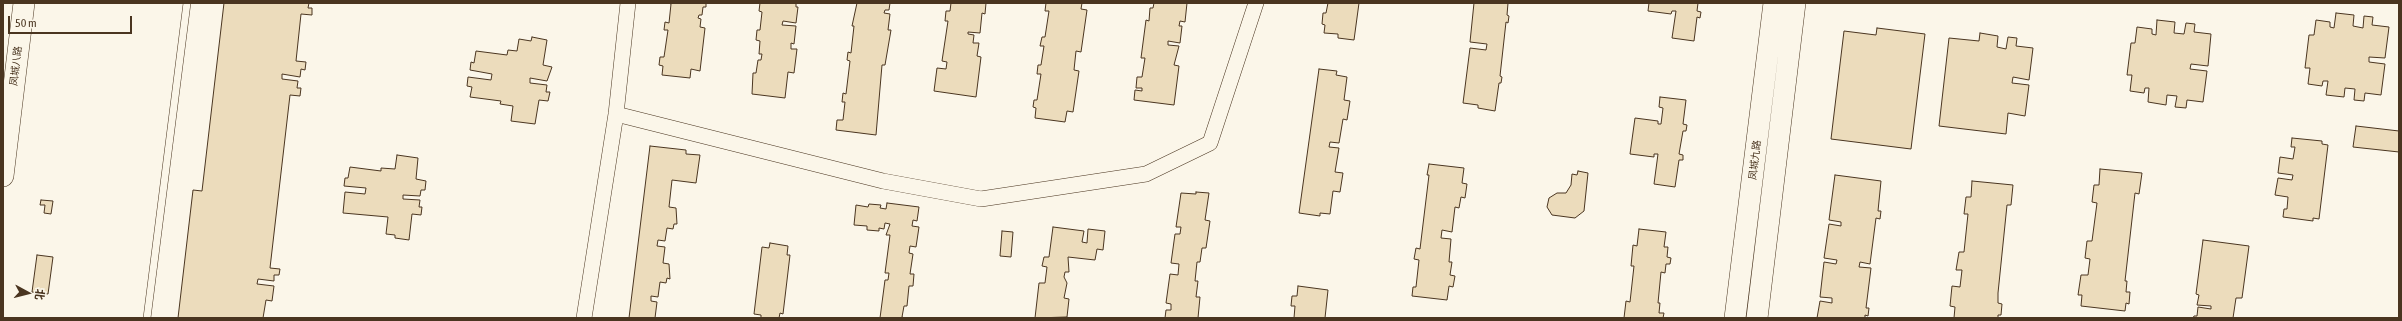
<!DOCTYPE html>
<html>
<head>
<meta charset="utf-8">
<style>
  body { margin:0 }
  #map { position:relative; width:2402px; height:321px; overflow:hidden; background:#fbf6e9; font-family:"Asap Condensed","Noto Sans SC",sans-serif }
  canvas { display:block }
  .frame { position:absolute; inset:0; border:4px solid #4a3520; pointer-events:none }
  .north { position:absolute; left:8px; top:273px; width:40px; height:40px; -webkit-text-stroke:3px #fbf6e9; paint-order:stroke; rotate:97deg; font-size:11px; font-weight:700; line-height:16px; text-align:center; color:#4a3520 }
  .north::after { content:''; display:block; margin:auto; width:14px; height:18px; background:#4a3520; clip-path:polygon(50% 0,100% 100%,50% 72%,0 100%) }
  .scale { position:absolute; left:8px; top:16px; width:124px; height:18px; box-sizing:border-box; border:2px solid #4a3520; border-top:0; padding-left:5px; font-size:12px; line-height:14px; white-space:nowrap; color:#4a3520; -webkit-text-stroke:3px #fbf6e9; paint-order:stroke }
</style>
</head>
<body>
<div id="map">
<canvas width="2402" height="321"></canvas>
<div class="frame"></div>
<div class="north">北</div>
<div class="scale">50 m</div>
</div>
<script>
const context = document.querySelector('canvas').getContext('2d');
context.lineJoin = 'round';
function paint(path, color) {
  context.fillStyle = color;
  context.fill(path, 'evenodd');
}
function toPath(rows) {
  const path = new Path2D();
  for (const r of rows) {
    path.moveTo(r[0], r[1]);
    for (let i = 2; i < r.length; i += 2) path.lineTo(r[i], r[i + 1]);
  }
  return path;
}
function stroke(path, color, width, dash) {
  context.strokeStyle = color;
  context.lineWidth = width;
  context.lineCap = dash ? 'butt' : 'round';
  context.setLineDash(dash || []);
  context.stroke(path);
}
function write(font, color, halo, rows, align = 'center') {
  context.font = font + ' "Asap Condensed","Noto Sans SC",sans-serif';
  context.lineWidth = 3;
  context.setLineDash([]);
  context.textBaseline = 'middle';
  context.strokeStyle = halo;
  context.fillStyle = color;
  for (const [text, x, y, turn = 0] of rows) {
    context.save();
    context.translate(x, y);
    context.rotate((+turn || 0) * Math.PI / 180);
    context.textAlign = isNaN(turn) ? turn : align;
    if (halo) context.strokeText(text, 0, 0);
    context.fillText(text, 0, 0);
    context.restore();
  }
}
const building = toPath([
  [224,3,309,3,308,8,312,8,312,15,301,14,296,61,306,62,305,70,301,69,300,77,282,74,282,79,298,81,297,88,301,88,300,96,290,95,270,268,280,269,279,275,274,275,274,281,258,279,257,284,274,286,272,301,266,300,263,318,178,318,193,190,202,191,224,3],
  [668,3,706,3,706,7,703,7,702,15,699,15,698,18,701,19,700,27,705,28,700,71,691,69,690,78,662,75,663,66,659,65,660,57,664,57,668,30,664,30,665,22,669,23,671,4,668,3],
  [760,3,796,3,796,7,798,7,796,23,783,21,782,25,796,26,794,44,791,43,791,49,797,49,794,73,788,72,785,98,752,94,753,73,756,73,758,60,761,60,762,54,759,54,760,41,756,40,757,30,760,30,762,12,759,11,760,3],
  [857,3,890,3,889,10,885,10,884,13,890,14,888,30,891,30,885,65,882,65,876,135,836,130,837,120,843,120,845,102,842,102,843,93,846,94,850,61,847,60,848,52,851,53,854,26,852,26,857,3],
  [951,3,986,3,985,14,982,13,980,33,968,32,968,34,974,35,973,43,979,43,977,56,981,57,976,97,934,91,937,68,946,69,947,62,942,61,948,21,945,21,946,11,950,11,951,3],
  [1046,3,1082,3,1081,9,1087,10,1081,52,1076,51,1074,70,1079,71,1073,112,1067,111,1065,122,1035,118,1036,108,1033,107,1034,100,1037,100,1041,74,1037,74,1038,65,1041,65,1044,46,1040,46,1042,37,1045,37,1049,11,1045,11,1046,3],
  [1154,3,1187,3,1185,22,1180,21,1179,26,1182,26,1180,43,1168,41,1168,45,1179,46,1174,65,1179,66,1174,105,1134,100,1135,90,1142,91,1142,88,1136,88,1137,77,1142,77,1145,58,1141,58,1146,20,1149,21,1150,8,1153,8,1154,3],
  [1328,3,1359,3,1354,40,1338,38,1338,34,1324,33,1325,25,1322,24,1323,13,1326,13,1328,3],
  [1474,3,1508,3,1507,15,1509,16,1508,23,1506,22,1500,76,1502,77,1501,83,1499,83,1495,111,1478,108,1478,105,1463,103,1470,48,1486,50,1487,44,1470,42,1474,3],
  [1649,3,1698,3,1697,11,1701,12,1700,18,1697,17,1694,41,1672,38,1676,11,1672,11,1671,14,1648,11,1649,3],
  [2336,13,2354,15,2353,26,2363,28,2364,16,2373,17,2372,25,2389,27,2385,58,2369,57,2369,62,2385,64,2381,95,2365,93,2364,101,2354,100,2355,89,2345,88,2344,97,2326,95,2328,81,2323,81,2322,86,2308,84,2310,68,2305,68,2309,35,2314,35,2316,20,2330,22,2330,27,2334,28,2336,13],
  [2157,20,2175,22,2174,33,2184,34,2186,23,2195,24,2194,32,2211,34,2208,66,2191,64,2190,69,2207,71,2203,102,2187,100,2186,108,2175,107,2177,96,2167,95,2166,105,2148,102,2149,88,2145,88,2144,93,2130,91,2132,75,2127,75,2131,43,2135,43,2137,27,2152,29,2152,34,2156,35,2157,20],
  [1877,28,1925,34,1911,149,1831,139,1844,31,1876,35,1877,28],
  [1980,33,1998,36,1997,47,2006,49,2008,37,2017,38,2016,46,2033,48,2029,80,2013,77,2012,83,2029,85,2025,116,2008,113,2006,134,1939,126,1949,38,1979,41,1980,33],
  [532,37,547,40,543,65,552,67,547,81,530,78,530,83,547,85,546,92,550,92,548,101,539,100,535,124,511,121,513,106,500,104,501,101,470,97,472,87,467,86,468,77,491,80,492,74,470,70,471,62,474,63,476,51,507,55,508,50,517,51,519,39,531,41,532,37],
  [1319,69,1337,71,1336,75,1347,77,1344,100,1350,101,1347,120,1343,119,1339,143,1330,142,1329,147,1339,148,1335,172,1343,173,1340,192,1333,191,1330,214,1320,213,1320,216,1299,213,1319,69],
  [1660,97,1686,100,1683,124,1687,125,1686,131,1683,131,1679,154,1683,155,1683,160,1679,160,1675,187,1654,184,1658,154,1654,154,1654,157,1630,154,1635,118,1658,121,1658,124,1661,124,1663,108,1659,107,1660,97],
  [2356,126,2399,131,2399,152,2353,147,2356,126],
  [2292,138,2322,141,2322,144,2328,145,2319,219,2313,218,2313,221,2283,217,2284,209,2287,209,2288,197,2275,195,2278,178,2292,180,2293,175,2278,173,2280,157,2293,159,2295,147,2291,147,2292,138],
  [650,146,686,150,686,154,700,155,696,183,672,180,669,207,676,208,677,224,674,224,673,229,667,228,665,241,658,240,657,246,665,247,663,263,669,264,670,279,667,278,666,283,660,282,658,297,651,296,651,301,657,302,655,318,629,318,650,146],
  [397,155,418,158,416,179,426,181,425,190,421,190,420,196,403,195,403,199,420,200,419,207,422,207,421,215,412,214,409,240,395,238,395,235,386,234,388,217,343,213,345,192,365,194,366,188,344,186,345,178,348,178,350,167,381,171,381,168,395,169,397,155],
  [1429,164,1464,168,1462,183,1467,184,1465,198,1461,197,1459,208,1455,207,1452,232,1442,230,1441,238,1451,239,1449,262,1452,262,1450,275,1455,276,1453,287,1449,286,1447,300,1412,296,1413,287,1416,287,1419,260,1414,259,1416,248,1420,249,1429,175,1427,175,1429,164],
  [2100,169,2142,173,2139,194,2135,193,2125,281,2127,281,2126,292,2130,292,2129,304,2126,303,2125,311,2081,306,2082,295,2078,295,2081,275,2088,275,2090,259,2085,258,2087,241,2092,241,2097,203,2092,202,2094,185,2099,185,2100,169],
  [1578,171,1588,173,1584,211,1575,218,1552,215,1547,207,1549,198,1557,193,1566,193,1571,185,1572,174,1577,175,1578,171],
  [1835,175,1881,181,1878,211,1881,211,1880,219,1876,218,1870,264,1860,262,1859,267,1871,268,1866,308,1869,308,1868,316,1865,315,1865,318,1817,318,1820,301,1832,303,1832,298,1820,297,1824,262,1836,264,1837,260,1824,258,1829,224,1841,226,1841,222,1829,220,1835,175],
  [1972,181,2013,185,2011,205,2007,205,1998,293,1998,303,2002,304,2001,315,1998,315,1998,318,1954,318,1955,307,1950,306,1952,286,1960,287,1962,270,1956,270,1959,252,1964,252,1968,214,1964,214,1966,197,1971,197,1972,181],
  [1196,192,1209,193,1205,220,1210,221,1206,248,1202,248,1200,262,1197,262,1195,281,1198,281,1196,297,1200,297,1198,318,1165,318,1166,310,1171,310,1171,304,1166,303,1170,274,1178,275,1179,264,1171,263,1175,234,1180,234,1181,227,1176,227,1181,193,1196,194,1196,192],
  [41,200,53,201,51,214,44,213,45,205,40,205,41,200],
  [887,203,919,207,917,221,913,220,912,226,919,227,916,247,910,246,909,253,913,254,910,274,914,274,913,286,909,286,907,306,904,306,902,317,905,318,880,318,885,280,888,280,889,273,885,273,890,235,886,235,890,224,885,223,884,229,879,228,879,231,867,230,867,226,854,225,856,205,868,207,869,204,881,205,880,208,886,209,887,203],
  [1053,227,1084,231,1082,242,1087,243,1088,229,1105,231,1103,250,1097,249,1095,260,1068,257,1069,272,1065,272,1064,277,1067,283,1064,298,1069,299,1067,317,1035,318,1039,283,1045,283,1047,267,1042,266,1044,257,1049,257,1053,227],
  [1639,229,1666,232,1664,247,1668,247,1667,257,1671,258,1670,264,1666,264,1665,273,1661,272,1658,303,1660,303,1659,313,1664,313,1663,318,1624,318,1626,301,1630,302,1634,266,1631,266,1633,245,1637,246,1639,229],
  [1002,231,1013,232,1011,257,1000,256,1002,231],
  [2203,240,2249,246,2242,298,2236,298,2233,318,2193,318,2194,316,2197,316,2198,307,2211,309,2211,306,2197,305,2199,295,2196,294,2203,240],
  [770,243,788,246,787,255,790,255,783,314,780,313,779,318,761,318,761,315,754,314,762,247,769,248,770,243],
  [37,255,53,257,48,294,32,292,37,255],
  [1298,286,1328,290,1325,318,1294,318,1295,306,1291,306,1292,296,1297,296,1298,286]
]);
const lane = toPath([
  [147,318,187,3]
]);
const street = toPath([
  [616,114,883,181,981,199,1146,174,1210,143,1256,3],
  [584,318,616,114,628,3]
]);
const secondary = toPath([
  [3,176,24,3],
  [1735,318,1774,3],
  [1757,318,1795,3]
]);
const streetNames = [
  ["凤城八路",16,66,-83],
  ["凤城九路",1755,160,-83]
];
paint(building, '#ecdcbc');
stroke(building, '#4a3520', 1);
stroke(lane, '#4a3520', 8);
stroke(street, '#4a3520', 16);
stroke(secondary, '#4a3520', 22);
stroke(lane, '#fbf6e9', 7);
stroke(street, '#fbf6e9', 15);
stroke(secondary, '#fbf6e9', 21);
write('10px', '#4a3520', '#fbf6e9', streetNames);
</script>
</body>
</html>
